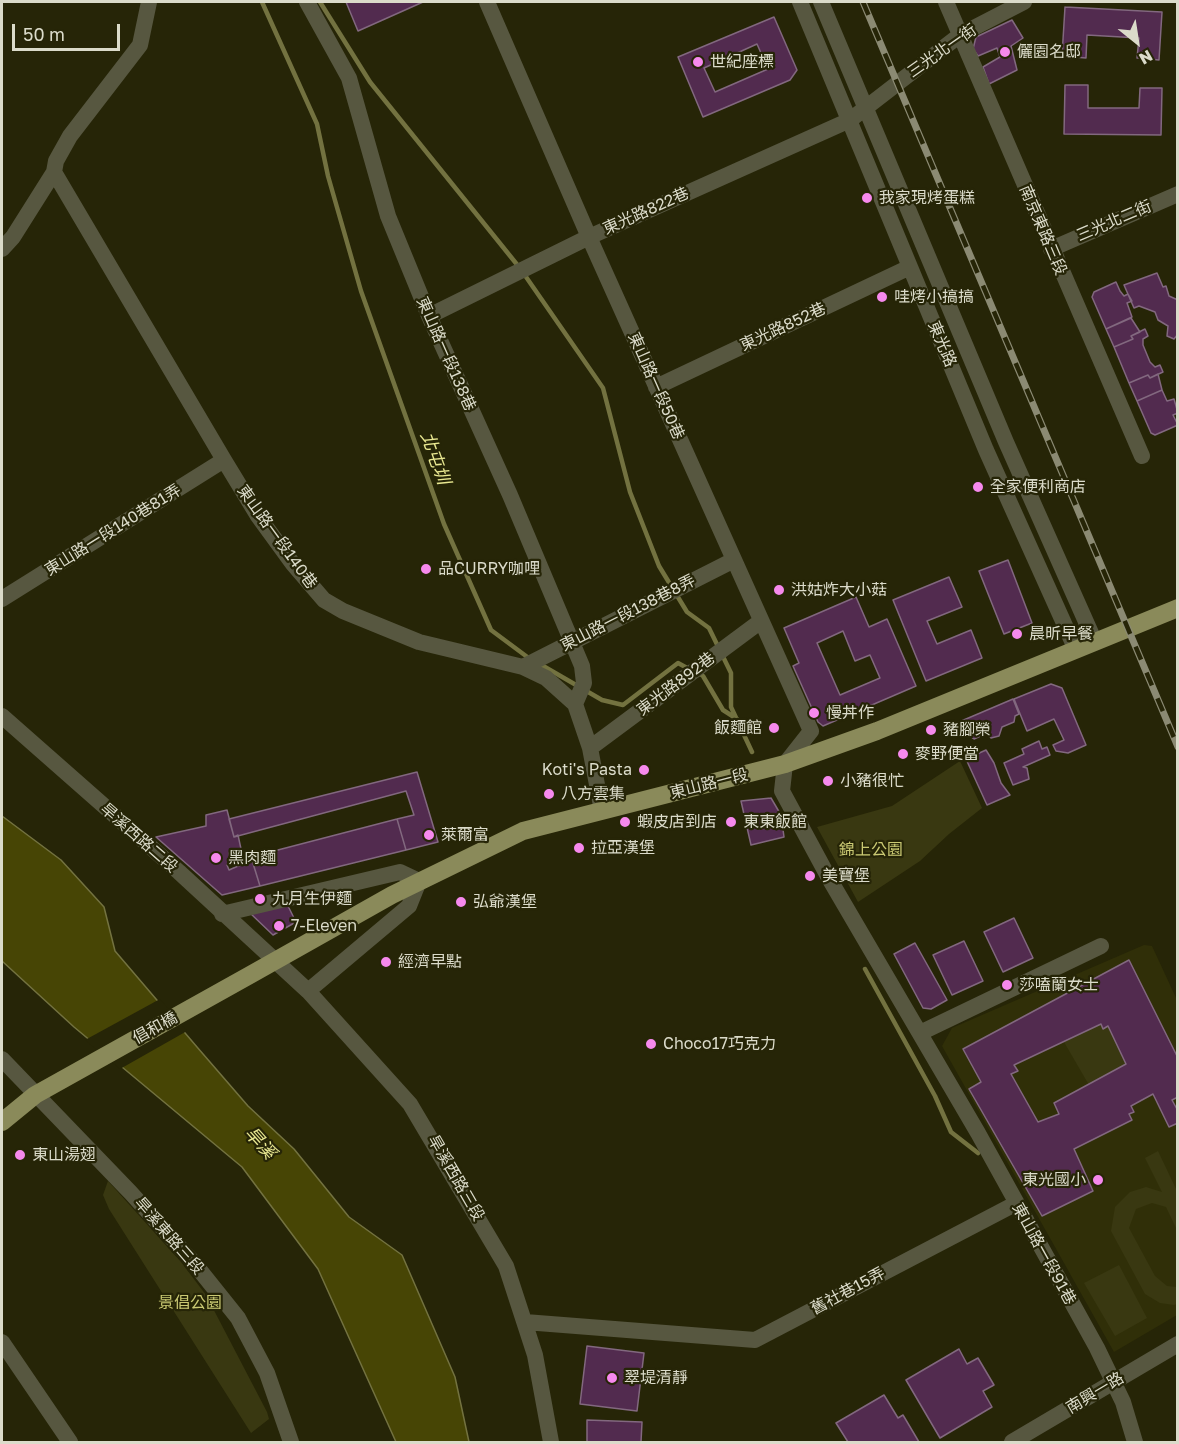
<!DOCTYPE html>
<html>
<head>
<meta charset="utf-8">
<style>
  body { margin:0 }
  #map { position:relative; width:1179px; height:1444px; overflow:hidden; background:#262507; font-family:"Golos Text",sans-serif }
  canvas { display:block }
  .frame { position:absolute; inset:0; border:3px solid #dbdbca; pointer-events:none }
  .north { position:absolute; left:1107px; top:12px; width:60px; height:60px; -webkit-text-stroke:4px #262507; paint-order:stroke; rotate:150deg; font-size:16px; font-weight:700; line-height:24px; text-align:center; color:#dbdbca }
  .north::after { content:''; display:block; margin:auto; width:21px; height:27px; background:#dbdbca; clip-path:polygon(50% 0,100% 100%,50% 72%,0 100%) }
  .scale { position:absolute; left:12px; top:24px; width:108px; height:27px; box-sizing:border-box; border:3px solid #dbdbca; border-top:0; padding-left:8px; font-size:18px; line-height:21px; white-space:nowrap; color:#dbdbca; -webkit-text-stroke:4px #262507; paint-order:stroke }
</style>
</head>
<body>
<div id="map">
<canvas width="1179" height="1444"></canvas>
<div class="frame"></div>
<div class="north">N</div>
<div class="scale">50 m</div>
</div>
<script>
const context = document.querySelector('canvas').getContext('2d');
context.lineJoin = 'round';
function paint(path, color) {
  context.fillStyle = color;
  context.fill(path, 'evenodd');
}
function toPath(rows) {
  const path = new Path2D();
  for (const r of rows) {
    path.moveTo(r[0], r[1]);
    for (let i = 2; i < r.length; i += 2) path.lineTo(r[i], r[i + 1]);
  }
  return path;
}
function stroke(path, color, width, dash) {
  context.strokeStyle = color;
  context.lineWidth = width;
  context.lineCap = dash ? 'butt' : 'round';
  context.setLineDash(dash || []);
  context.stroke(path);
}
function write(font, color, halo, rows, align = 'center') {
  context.font = font + ' "Golos Text","Noto Sans TC",sans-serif';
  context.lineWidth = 4.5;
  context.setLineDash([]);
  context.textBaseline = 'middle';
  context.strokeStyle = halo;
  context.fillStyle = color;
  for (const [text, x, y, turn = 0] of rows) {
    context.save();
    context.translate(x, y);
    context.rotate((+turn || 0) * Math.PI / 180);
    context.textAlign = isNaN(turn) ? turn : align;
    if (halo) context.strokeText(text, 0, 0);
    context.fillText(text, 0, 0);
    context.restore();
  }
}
const built = toPath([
  [1144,945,1152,946,1177,1000,1177,1315,1114,1352,942,1046,952,1028]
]);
const green = toPath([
  [960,761,982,808,949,834,920,861,858,902,817,827,892,806],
  [1101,1024,1103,1029,1108,1026,1126,1064,1089,1085,1064,1042],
  [1158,1151,1177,1191,1177,1230,1166,1207,1152,1203,1136,1209,1129,1228,1155,1276,1167,1286,1177,1287,1177,1304,1174,1305,1160,1303,1145,1294,1111,1231,1115,1207,1130,1192,1146,1187,1162,1192,1145,1158],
  [108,1181,181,1262,206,1295,267,1412,269,1419,251,1433,109,1209,103,1195],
  [1119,1265,1147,1318,1115,1336,1084,1283]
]);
const water = toPath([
  [2,816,61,860,104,907,115,951,197,1047,248,1106,294,1149,349,1217,402,1255,455,1377,469,1442,396,1442,318,1269,242,1167,74,1027,2,961,2,816]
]);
const pier = toPath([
  [160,999,187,1031,120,1069,85,1040]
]);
const stream = toPath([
  [262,2,317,124,328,176,361,291,444,524,491,630,530,659],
  [320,2,370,82,519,267],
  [524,274,603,388,630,492,659,566,687,612,709,628,731,673,731,707,752,752],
  [538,663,602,700,623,705,678,663,689,669],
  [697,672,703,676,723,710,737,719],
  [865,969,935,1096,951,1132,978,1153]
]);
const building = toPath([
  [346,2,423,2,358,31,346,2],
  [1065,7,1162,12,1159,60,1137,58,1139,38,1087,35,1086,58,1062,56,1065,7],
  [774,17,797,70,790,80,703,117,678,57,774,17],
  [757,44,768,69,715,92,704,68,757,44],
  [1012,20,1023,38,1011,46,1017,70,989,84,983,67,1000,57,997,48,978,56,973,49,976,37,1012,20],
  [1065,85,1088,85,1088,108,1139,108,1140,88,1162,88,1161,135,1064,134,1065,85],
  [1157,273,1163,287,1166,286,1169,296,1178,300,1178,334,1174,339,1167,336,1168,326,1158,320,1155,312,1139,306,1134,308,1124,285,1157,273],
  [1116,282,1120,291,1124,296,1128,294,1132,301,1127,303,1132,317,1106,329,1092,297,1094,292,1116,282],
  [1131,318,1140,332,1131,336,1133,339,1114,347,1106,329,1131,318],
  [1145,329,1148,336,1143,339,1143,345,1150,362,1155,367,1160,365,1163,372,1150,378,1148,375,1129,383,1114,347,1133,339,1131,336,1145,329],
  [1158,374,1162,390,1137,401,1129,383,1148,375,1150,378,1158,374],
  [1162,390,1167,401,1174,399,1178,413,1173,415,1178,425,1155,435,1151,433,1137,401,1162,390],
  [1008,560,1032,623,1004,634,979,571,1008,560],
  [949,577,962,607,927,621,937,644,971,630,982,658,926,681,893,600,949,577],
  [856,597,869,627,887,619,916,686,823,726,818,722,793,666,799,663,784,628,856,597],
  [843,631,855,661,870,655,880,678,840,695,817,643,843,631],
  [1051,684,1062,688,1086,745,1068,753,1056,751,1053,745,1064,740,1054,719,1027,731,1014,699,1051,684],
  [1013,699,1019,714,1015,716,1014,722,1002,727,999,736,991,738,985,734,974,739,968,735,965,736,959,722,1013,699],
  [1039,741,1042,749,1047,747,1050,755,1023,767,1027,768,1029,779,1013,785,1004,763,1024,754,1022,749,1039,741],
  [986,750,994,763,1001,783,1010,795,987,805,966,759,986,750],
  [417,772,438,842,406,850,397,819,414,815,406,791,234,837,229,819,417,772],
  [771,798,781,815,784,837,751,845,741,801,771,798],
  [227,810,234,837,238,835,241,849,229,853,231,864,227,865,229,870,252,860,260,886,222,895,156,837,206,826,206,815,227,810],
  [397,819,406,850,260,886,251,857,397,819],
  [286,902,296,922,273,935,250,913,286,902],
  [1014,918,1033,958,1003,972,984,932,1014,918],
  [964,941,983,981,952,995,933,955,964,941],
  [915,943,947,1000,931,1009,923,1008,894,954,915,943],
  [1129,960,1178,1058,1178,1097,1172,1100,1178,1111,1178,1123,1169,1127,1153,1094,1131,1106,1134,1112,1129,1114,1132,1120,1074,1149,1093,1191,1042,1216,969,1089,981,1082,963,1049,1129,960],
  [1101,1024,1103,1029,1108,1026,1126,1064,1054,1103,1059,1114,1038,1122,1011,1074,1018,1071,1014,1065,1101,1024],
  [587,1346,644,1353,637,1411,580,1404,587,1346],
  [959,1349,967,1364,978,1358,994,1385,983,1391,992,1407,940,1438,906,1380,959,1349],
  [884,1395,898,1418,903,1415,919,1442,848,1442,836,1423,884,1395],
  [587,1420,642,1422,641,1442,587,1442,587,1420]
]);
const minor = toPath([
  [307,2,349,78,388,216,429,316,510,495,582,666,584,683,575,704],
  [487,2,589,237,811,731,785,764,782,791,830,880,978,1133,1097,1348,1123,1402,1135,1442],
  [800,2,986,450,1076,650],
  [821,2,1006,442,1095,642],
  [946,2,1142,456],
  [54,172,224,460,258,516,293,564,324,600,343,611,419,642,523,667,546,678,575,704,590,748,602,811],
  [2,249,13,237,54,172,56,161,70,136,140,45,149,2],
  [1051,249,1178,194],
  [429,316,589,237,850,120,960,35,1024,2],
  [656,387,910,267],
  [2,599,224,460],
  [523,667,734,560],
  [2,716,179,872,308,991,410,1104,506,1266,535,1355,551,1442],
  [590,748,761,621],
  [222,914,400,872,419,881,409,906,308,991],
  [920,1033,1101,946],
  [2,1059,131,1193,194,1263,238,1318,267,1373,291,1442],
  [525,1322,755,1340,1015,1204],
  [2,1342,70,1442],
  [1012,1442,1178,1344]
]);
const major = toPath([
  [2,1122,35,1095,250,975,392,895,523,831,785,764,877,731,1178,608]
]);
const rail = toPath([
  [863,2,1178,747]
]);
const markers = [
  [1005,52,6,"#f689ed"],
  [698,62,6,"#f689ed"],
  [867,198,6,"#f689ed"],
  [882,297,6,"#f689ed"],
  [978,487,6,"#f689ed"],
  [426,569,6,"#f689ed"],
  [779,590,6,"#f689ed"],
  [1017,634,6,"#f689ed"],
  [814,713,6,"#f689ed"],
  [774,728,6,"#f689ed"],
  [931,730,6,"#f689ed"],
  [903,754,6,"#f689ed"],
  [644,770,6,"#f689ed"],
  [828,781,6,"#f689ed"],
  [549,794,6,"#f689ed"],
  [625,822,6,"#f689ed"],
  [731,822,6,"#f689ed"],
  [429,835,6,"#f689ed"],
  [579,848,6,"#f689ed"],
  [216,858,6,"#f689ed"],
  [810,876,6,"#f689ed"],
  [260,899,6,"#f689ed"],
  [461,902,6,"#f689ed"],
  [279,926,6,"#f689ed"],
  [386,962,6,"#f689ed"],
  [1007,985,6,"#f689ed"],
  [651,1044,6,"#f689ed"],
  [20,1155,6,"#f689ed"],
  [1098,1180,6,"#f689ed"],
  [612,1378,6,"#f689ed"]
];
const streetNames = [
  ["三光北一街",942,51,-35],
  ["東光路822巷",646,211,-24],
  ["三光北二街",1114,221,-23],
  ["南京東路三段",1043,230,67],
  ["東光路852巷",783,327,-25],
  ["東光路",942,344,67],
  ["東山路一段138巷",446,354,66],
  ["東山路一段50巷",656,386,66],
  ["東山路一段140巷81弄",113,530,-32],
  ["東山路一段140巷",277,537,54],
  ["東山路一段138巷8弄",628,613,-27],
  ["東光路892巷",676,684,-37],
  ["東山路一段",709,784,-14],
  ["旱溪西路二段",139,838,41],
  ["倡和橋",155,1028,-29],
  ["旱溪西路三段",456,1178,60],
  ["旱溪東路三段",169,1236,49],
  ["東山路一段91巷",1044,1254,61],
  ["舊社巷15弄",848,1291,-28],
  ["南興一路",1095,1393,-31]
];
const poiNames = [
  ["儷園名邸",1017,52],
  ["世紀座標",710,62],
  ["我家現烤蛋糕",879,198],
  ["哇烤小搞搞",894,297],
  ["全家便利商店",990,487],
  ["品CURRY咖哩",438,569],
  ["洪姑炸大小菇",791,590],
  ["晨昕早餐",1029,634],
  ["慢丼作",826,713],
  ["飯麵館",762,728,"right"],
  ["豬腳榮",943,730],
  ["麥野便當",915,754],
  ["Koti's Pasta",632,770,"right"],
  ["小豬很忙",840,781],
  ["八方雲集",561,794],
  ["蝦皮店到店",637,822],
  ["東東飯館",743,822],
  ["萊爾富",441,835],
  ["拉亞漢堡",591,848],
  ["黑肉麵",228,858],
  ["美寶堡",822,876],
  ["九月生伊麵",272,899],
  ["弘爺漢堡",473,902],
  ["7-Eleven",291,926],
  ["經濟早點",398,962],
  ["莎嗑蘭女士",1019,985],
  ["Choco17巧克力",663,1044],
  ["東山湯翅",32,1155],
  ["東光國小",1086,1180,"right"],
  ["翠堤清靜",624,1378]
];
const parkNames = [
  ["錦上公園",871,850],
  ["景倡公園",190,1303]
];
const waterNames = [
  ["北屯圳",435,458,70],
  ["旱溪",260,1143,48]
];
paint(built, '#302f08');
paint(green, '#393811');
paint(water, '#474505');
stroke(water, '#737240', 1.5);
paint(pier, '#262507');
stroke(stream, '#737240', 4.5);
paint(building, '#522b4f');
stroke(building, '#82687f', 1.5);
stroke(minor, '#575740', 16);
stroke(major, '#8a8a5a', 18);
stroke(rail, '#8b8a73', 7);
stroke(rail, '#262507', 4.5, [14]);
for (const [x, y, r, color] of markers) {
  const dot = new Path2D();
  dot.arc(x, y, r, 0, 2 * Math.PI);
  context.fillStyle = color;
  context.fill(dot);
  stroke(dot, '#262507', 2);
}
write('16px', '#dbdbca', '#262507', streetNames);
write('16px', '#dbdbca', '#262507', poiNames, 'left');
write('16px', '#cac973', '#262507', parkNames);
write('italic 18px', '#e9e891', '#262507', waterNames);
</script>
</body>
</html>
